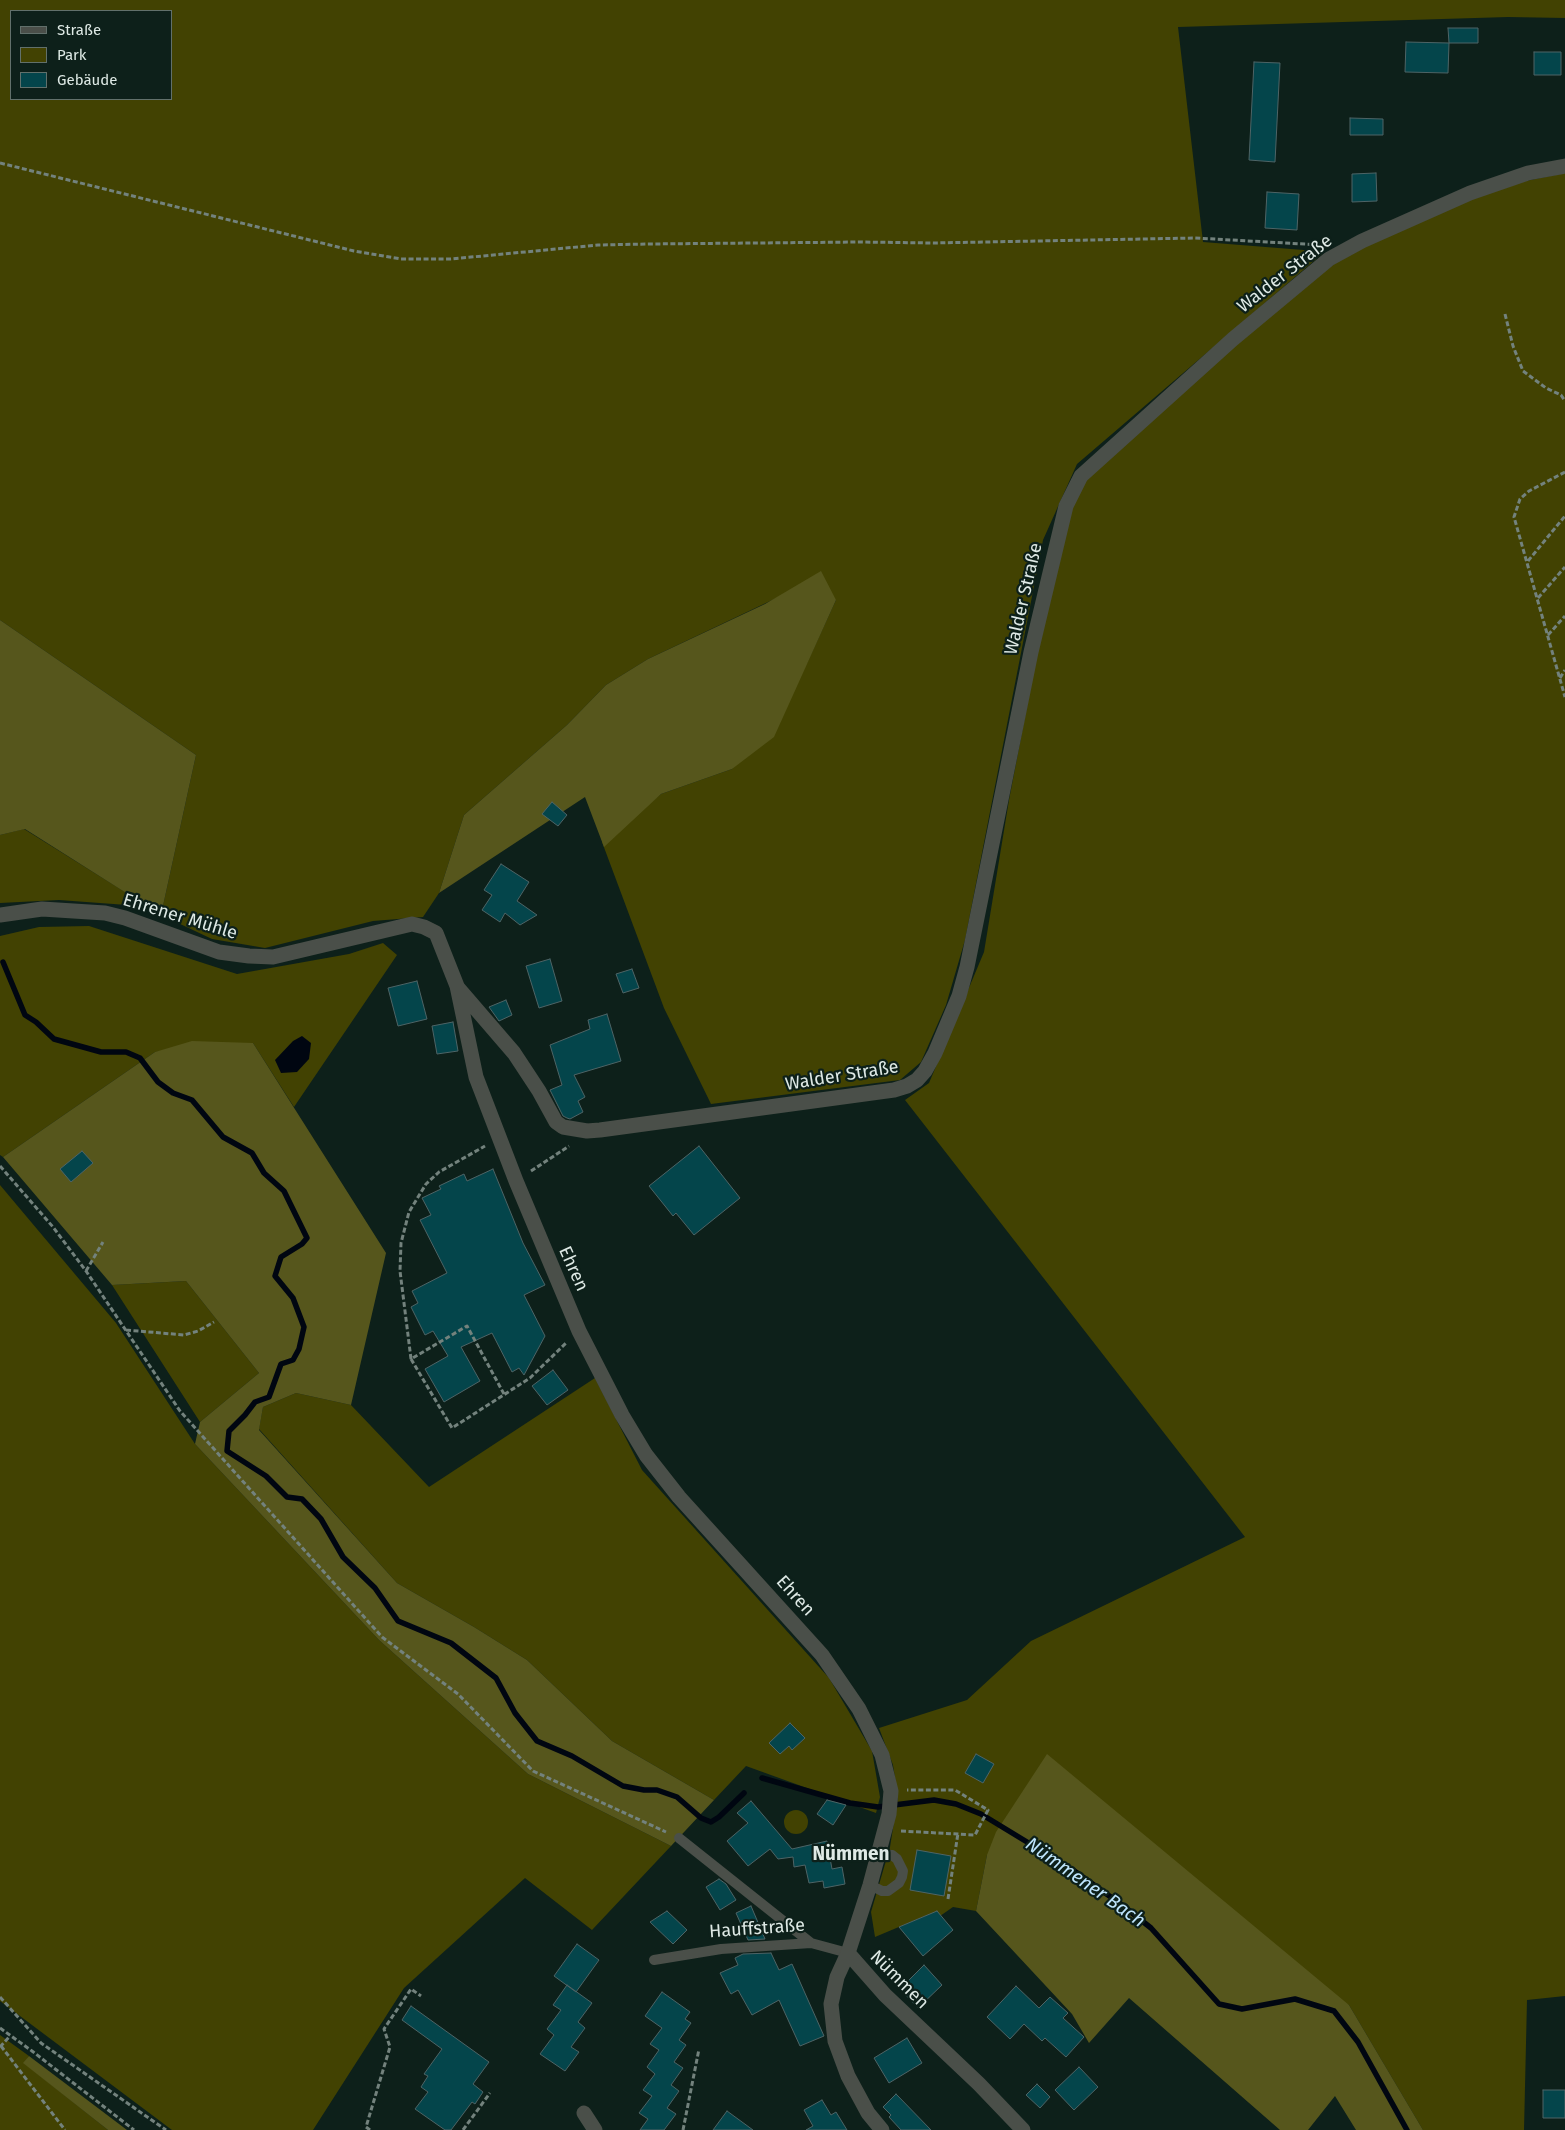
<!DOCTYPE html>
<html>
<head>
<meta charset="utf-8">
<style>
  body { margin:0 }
  #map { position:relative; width:1565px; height:2130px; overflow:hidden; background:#0d201a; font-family:"Fira Sans",sans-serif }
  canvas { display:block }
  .legend { position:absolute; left:10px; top:10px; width:162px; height:90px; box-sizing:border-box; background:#0d201a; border:1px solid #61706b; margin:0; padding:6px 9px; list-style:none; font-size:15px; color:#dee9e5 }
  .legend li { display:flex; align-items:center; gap:10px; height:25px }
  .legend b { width:25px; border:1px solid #61706b }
</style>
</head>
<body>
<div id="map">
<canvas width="1565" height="2130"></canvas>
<ul class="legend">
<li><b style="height:6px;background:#4a4f49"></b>Straße</li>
<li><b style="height:14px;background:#424202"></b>Park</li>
<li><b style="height:14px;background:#04454b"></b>Gebäude</li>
</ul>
</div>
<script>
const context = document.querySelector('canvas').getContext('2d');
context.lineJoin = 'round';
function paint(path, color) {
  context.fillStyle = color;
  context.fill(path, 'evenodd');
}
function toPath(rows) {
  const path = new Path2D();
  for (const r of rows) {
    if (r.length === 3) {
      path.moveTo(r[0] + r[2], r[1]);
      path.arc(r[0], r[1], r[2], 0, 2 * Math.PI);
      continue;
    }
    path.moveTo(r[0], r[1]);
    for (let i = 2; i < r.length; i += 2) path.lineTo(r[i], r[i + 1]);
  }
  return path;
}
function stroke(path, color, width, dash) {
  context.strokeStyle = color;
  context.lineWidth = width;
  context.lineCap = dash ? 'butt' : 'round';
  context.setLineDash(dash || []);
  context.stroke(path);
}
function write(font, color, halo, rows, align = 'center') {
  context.font = font + ' "Fira Sans",sans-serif';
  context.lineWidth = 4.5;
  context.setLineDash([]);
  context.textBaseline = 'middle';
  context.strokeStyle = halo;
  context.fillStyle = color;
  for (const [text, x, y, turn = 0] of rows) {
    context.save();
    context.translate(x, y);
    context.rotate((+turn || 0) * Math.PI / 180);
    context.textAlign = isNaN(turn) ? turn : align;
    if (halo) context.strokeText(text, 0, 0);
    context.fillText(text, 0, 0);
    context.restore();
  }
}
const green = toPath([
  [0,0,1565,0,1565,18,1508,17,1178,27,1203,242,1316,251,1322,254,1077,464,1043,540,965,940,946,1005,921,1062,900,1080,711,1104,664,1008,602,842,661,794,732,769,807,663,836,600,787,593,648,659,606,685,567,725,464,815,439,893,423,917,373,921,265,948,212,939,161,915,196,755,0,620],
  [11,11,171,11,171,99,11,99],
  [1565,173,1565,1996,1527,2000,1524,2130,1423,2130,1349,2005,987,1855,976,1911,953,1907,930,1923,925,1916,875,1937,871,1912,890,1847,898,1797,893,1765,879,1728,967,1700,1031,1641,1245,1537,905,1100,929,1083,984,952,1009,800,1041,633,1071,506,1080,488,1100,463,1293,294,1337,262,1370,244,1501,186],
  [24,829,133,897,127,905,59,900,0,903,0,835],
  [89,926,237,974,349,954,383,943,397,955,294,1107,253,1043,155,1052,3,1157,0,1155,0,936,39,927],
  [0,1185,116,1323,195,1444,379,1640,528,1774,671,1846,592,1930,525,1878,404,1988,313,2130,172,2130,0,2001],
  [186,1281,259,1373,200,1422,112,1285],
  [595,1378,642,1470,829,1678,872,1751,880,1797,876,1813,746,1766,714,1800,612,1741,527,1660,474,1627,397,1583,259,1429,263,1407,296,1393,351,1405,429,1487],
  [796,1822,12],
  [0,2035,29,2056,24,2063,108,2130,0,2130]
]);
const forest = toPath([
  [821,571,836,600,774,737,732,769,661,794,604,847,585,797,439,893,464,815,567,725,606,685,648,659,765,604],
  [0,620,196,755,161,915,25,829,0,835],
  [192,1041,253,1043,386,1253,351,1405,296,1393,263,1407,259,1430,397,1583,474,1627,527,1660,612,1741,714,1800,671,1846,528,1774,379,1640,195,1444,200,1422,259,1373,186,1281,112,1285,3,1157,155,1052],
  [1047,1754,1349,2005,1423,2130,1356,2130,1335,2096,1308,2130,1280,2130,1129,1998,1089,2043,1072,2014,976,1911,987,1855,996,1832],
  [29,2056,127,2130,108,2130,23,2063]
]);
const water = toPath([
  [302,1036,311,1043,309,1059,297,1072,281,1073,275,1060,293,1041]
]);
const stream = toPath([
  [3,962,25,1015,36,1022,54,1039,101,1052,126,1052,140,1058,158,1082,173,1093,192,1100,223,1137,252,1153,264,1173,284,1191,307,1238,302,1244,281,1257,275,1276,293,1298,304,1327,299,1349,293,1360,281,1364,269,1397,255,1402,245,1415,229,1431,227,1451,266,1476,287,1497,302,1499,321,1519,343,1557,375,1588,398,1621,451,1643,496,1678,515,1713,537,1741,572,1756,623,1786,644,1790,657,1790,677,1797,701,1818,711,1822,719,1817,744,1793],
  [762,1778,850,1803,878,1807,934,1800,956,1804,981,1814,1073,1870,1122,1905,1151,1928,1219,2004,1242,2009,1295,1999,1334,2011,1358,2042,1407,2130]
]);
const building = toPath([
  [1448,28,1478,28,1478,43,1449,43,1448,28],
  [1406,42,1449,43,1448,73,1405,72,1406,42],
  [1534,52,1561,52,1561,75,1534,75,1534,52],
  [1254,62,1280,63,1275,162,1249,160,1254,62],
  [1350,118,1383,119,1383,135,1350,135,1350,118],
  [1376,173,1377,201,1352,202,1352,174,1376,173],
  [1267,192,1299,194,1297,230,1265,228,1267,192],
  [552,802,567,815,558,826,542,814,552,802],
  [501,864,529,882,517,901,537,915,520,925,505,913,500,922,482,910,492,895,484,890,501,864],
  [550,959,562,1001,539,1008,526,966,550,959],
  [632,969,639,988,623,993,616,974,632,969],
  [417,981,427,1019,398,1026,388,988,417,981],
  [506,1000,512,1015,499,1021,489,1007,506,1000],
  [607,1014,621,1061,574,1075,585,1097,578,1101,583,1112,570,1119,567,1118,563,1116,550,1090,562,1085,550,1045,590,1029,588,1020,607,1014],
  [453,1022,458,1051,437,1054,432,1026,453,1022],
  [699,1146,740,1198,694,1235,676,1213,673,1216,649,1186,699,1146],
  [82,1151,93,1163,71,1182,60,1169,82,1151],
  [493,1169,523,1243,545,1285,524,1295,545,1336,524,1375,519,1368,512,1372,492,1333,461,1347,480,1381,444,1402,425,1369,448,1356,433,1331,425,1335,411,1307,418,1303,412,1291,447,1273,420,1220,431,1215,422,1198,441,1189,439,1186,464,1174,467,1181,493,1169],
  [553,1370,568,1390,547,1405,532,1386,553,1370],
  [790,1723,805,1738,792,1750,789,1746,780,1754,769,1743,790,1723],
  [976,1754,994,1764,983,1783,965,1773,976,1754],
  [827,1800,846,1805,833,1825,817,1814,827,1800],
  [751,1801,792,1849,827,1841,832,1869,842,1867,845,1884,824,1888,823,1881,809,1883,805,1865,794,1867,793,1857,778,1859,770,1849,748,1866,727,1841,748,1823,737,1813,751,1801],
  [917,1850,951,1856,944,1896,910,1890,917,1850],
  [719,1879,726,1884,736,1900,720,1910,706,1887,719,1879],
  [751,1906,765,1939,748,1940,736,1913,751,1906],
  [667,1911,687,1930,673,1944,650,1922,667,1911],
  [937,1911,953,1930,923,1956,899,1927,937,1911],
  [577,1944,599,1960,576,1992,554,1976,577,1944],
  [771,1953,779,1970,792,1964,824,2036,800,2046,779,2000,752,2015,738,1990,731,1994,720,1973,738,1965,735,1958,743,1954,771,1953],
  [924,1965,942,1985,918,2008,900,1989,924,1965],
  [567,1985,592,2003,578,2022,585,2028,571,2047,579,2052,565,2071,540,2054,554,2035,547,2029,561,2010,553,2005,567,1985],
  [1016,1986,1039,2008,1050,1997,1068,2013,1063,2018,1084,2037,1066,2057,1045,2038,1042,2041,1024,2024,1010,2039,987,2017,1016,1986],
  [662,1992,690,2012,685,2019,691,2023,679,2040,686,2045,674,2062,683,2068,671,2085,679,2091,667,2108,676,2114,664,2130,640,2130,648,2119,639,2113,652,2096,643,2090,655,2074,647,2067,659,2050,650,2044,662,2028,645,2016,662,1992],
  [411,2006,489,2062,473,2084,483,2092,475,2104,472,2102,451,2130,445,2130,415,2109,428,2092,421,2087,428,2076,424,2074,442,2049,402,2020,411,2006],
  [907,2038,922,2063,889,2083,874,2058,907,2038],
  [1079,2067,1098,2087,1074,2110,1055,2090,1079,2067],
  [1037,2084,1050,2097,1040,2108,1026,2095,1037,2084],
  [1543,2090,1565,2090,1565,2118,1543,2118,1543,2090],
  [896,2094,931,2130,901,2130,889,2117,891,2115,883,2107,896,2094],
  [822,2100,831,2115,836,2112,847,2130,806,2130,813,2126,804,2110,822,2100],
  [727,2111,753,2130,713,2130,727,2111]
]);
const path = toPath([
  [0,163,354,251,401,259,451,259,598,245,649,244,861,242,933,243,1195,238,1322,245],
  [1505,314,1513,346,1523,371,1546,388,1561,395,1565,401],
  [1565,472,1529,491,1520,499,1514,517,1565,697],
  [1528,561,1565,516],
  [1538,598,1565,567],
  [1548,635,1565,616],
  [1560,678,1565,670],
  [0,1166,53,1227,86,1271,180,1411,382,1637,458,1694,533,1771,666,1832],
  [531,1171,569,1146],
  [86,1271,103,1242],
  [126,1330,184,1335,198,1331,214,1322],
  [411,1359,400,1271,401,1243,409,1212,426,1184,439,1172,485,1146],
  [504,1394,467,1326,411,1359,452,1428,530,1378,566,1343],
  [901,1831,975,1835,988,1810,955,1790,907,1790],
  [948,1899,958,1833],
  [0,1997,41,2043,166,2130],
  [0,2028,32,2051,134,2130],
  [1,2046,65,2130],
  [0,2047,10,2036],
  [370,2130,366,2127,390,2047,384,2029,411,1989,421,1996],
  [463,2130,490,2093],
  [683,2130,699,2049]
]);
const service = toPath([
  [679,1838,811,1943],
  [870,1885,882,1891,888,1891,899,1883,902,1877,903,1871,897,1859,892,1855,880,1854],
  [654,1960,721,1949,811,1943,848,1953]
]);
const minor = toPath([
  [0,915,42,909,105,913,125,918,219,952,249,956,273,957,412,924,424,927,436,933,457,986,476,1077,516,1181,579,1331,622,1415,646,1455,679,1497,822,1655,859,1709,882,1755,891,1791,889,1814,870,1885,848,1953,837,1977,831,2004,835,2041,848,2076,868,2113,882,2130],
  [458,988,514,1053,539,1091,556,1122,563,1127,587,1131,600,1130,894,1090,907,1086,917,1080,925,1071,935,1053,959,996,967,967,1031,652,1066,506,1081,476,1233,339,1329,259,1362,241,1470,193,1528,173,1565,166],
  [848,1953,885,1995,979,2084,1023,2130],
  [584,2113,595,2130]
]);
const streetNames = [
  ["Walder Straße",1285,274,-38],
  ["Walder Straße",1024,599,-77],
  ["Ehrener Mühle",180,917,17],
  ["Walder Straße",842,1076,-9],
  ["Ehren",573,1269,66],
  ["Ehren",795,1596,48],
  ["Hauffstraße",757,1929,-4],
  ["Nümmen",899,1980,45]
];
const neighbourhoodNames = [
  ["Nümmen",851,1855]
];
const waterNames = [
  ["Nümmener Bach",1085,1883,35]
];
paint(green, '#424202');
paint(forest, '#56561c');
paint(water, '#000611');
stroke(stream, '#000611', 5.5);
paint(building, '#04454b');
stroke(building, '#4e6466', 1);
stroke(path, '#73827d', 3, [5, 2.5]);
stroke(service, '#4a4f49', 10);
stroke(minor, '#4a4f49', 15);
write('18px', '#dee9e5', '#0d201a', streetNames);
write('bold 19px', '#dee9e5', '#0d201a', neighbourhoodNames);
write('italic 19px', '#bfe5fd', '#0d201a', waterNames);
</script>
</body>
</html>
